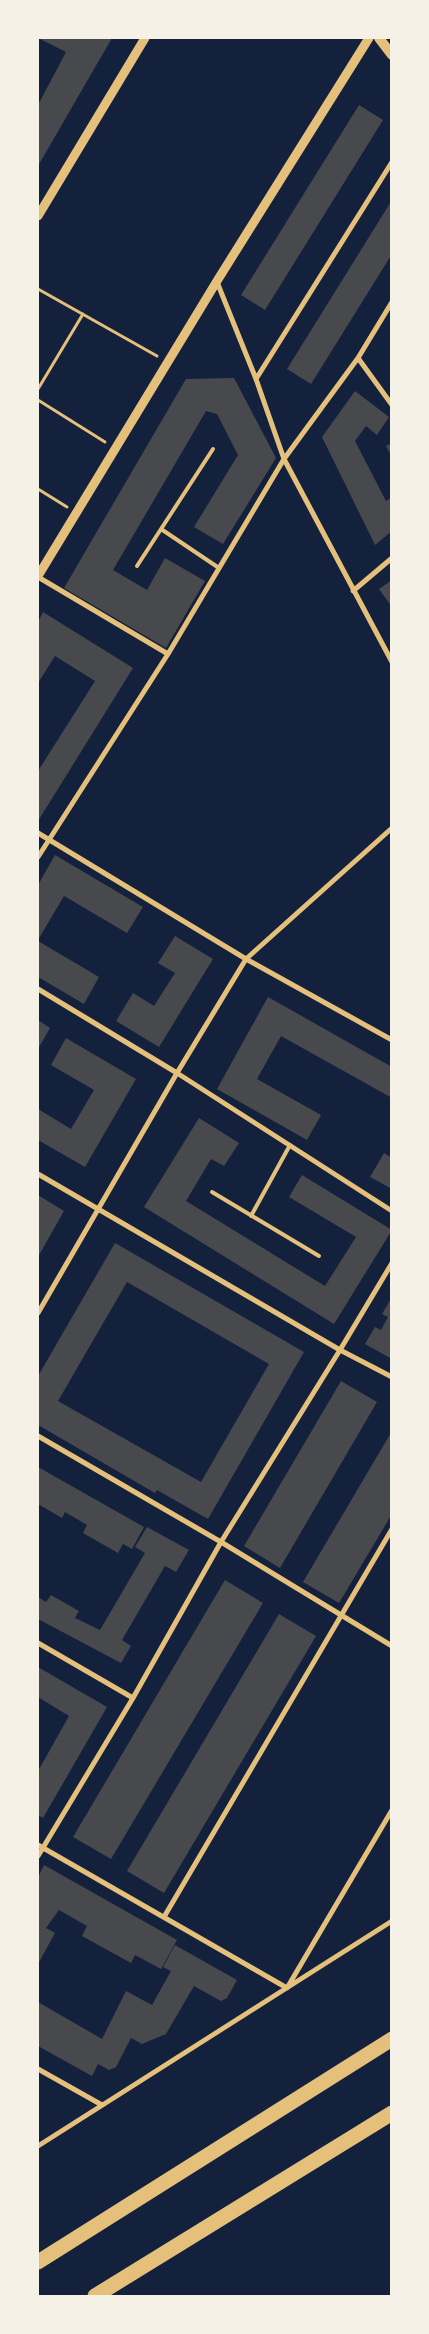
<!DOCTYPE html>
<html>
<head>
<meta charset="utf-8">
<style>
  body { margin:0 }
  #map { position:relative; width:429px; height:2334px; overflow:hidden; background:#14213d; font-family:"IBM Plex Serif",serif }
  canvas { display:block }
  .frame { position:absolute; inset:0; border:39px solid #f6f1e7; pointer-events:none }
</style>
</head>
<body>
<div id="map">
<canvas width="429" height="2334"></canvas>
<div class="frame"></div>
</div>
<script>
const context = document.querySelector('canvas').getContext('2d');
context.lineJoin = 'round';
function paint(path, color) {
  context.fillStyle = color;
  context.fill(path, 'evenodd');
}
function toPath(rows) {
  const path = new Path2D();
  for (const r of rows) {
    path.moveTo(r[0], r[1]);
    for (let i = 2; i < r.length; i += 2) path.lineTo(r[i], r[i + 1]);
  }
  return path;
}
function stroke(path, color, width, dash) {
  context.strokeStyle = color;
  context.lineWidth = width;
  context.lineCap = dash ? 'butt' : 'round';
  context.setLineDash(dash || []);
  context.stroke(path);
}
const building = toPath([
  [38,38,112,38,38,166,38,105,66,52],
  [359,105,383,120,265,310,241,295],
  [392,200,392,254,311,384,287,369],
  [234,378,276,458,223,544,194,527,238,455,217,414,206,411,113,570,147,590,165,558,205,581,166,648,64,588,186,379],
  [355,391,389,417,377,435,366,426,355,441,386,501,392,497,392,531,375,545,322,437],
  [392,443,392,457,386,446],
  [392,580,392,607,379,589],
  [43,612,133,668,38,821,38,771,95,681,55,656,38,683,38,622],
  [55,855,143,907,127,933,64,896,38,940,38,885],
  [175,936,213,959,159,1047,116,1021,133,993,154,1006,175,973,158,963],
  [38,941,99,977,84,1004,38,977],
  [268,997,392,1067,392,1098,281,1036,257,1079,321,1115,307,1140,217,1089],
  [38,1020,50,1028,38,1049],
  [66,1038,136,1079,85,1167,38,1140,38,1109,71,1129,94,1090,51,1065],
  [199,1118,239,1143,224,1166,211,1159,186,1201,325,1286,356,1237,289,1197,302,1175,392,1230,334,1324,144,1207],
  [384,1153,392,1158,392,1189,370,1177],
  [38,1195,64,1211,38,1257],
  [115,1243,304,1352,208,1519,157,1490,155,1493,38,1425,38,1376],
  [127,1282,269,1364,201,1482,58,1401],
  [392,1297,392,1359,365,1344,375,1327,381,1330,388,1317,382,1314],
  [341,1381,377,1402,280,1568,244,1546],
  [392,1431,392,1514,339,1603,303,1582],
  [38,1467,144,1527,132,1549,123,1544,118,1553,83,1533,87,1525,65,1512,62,1518,38,1504],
  [147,1527,189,1550,176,1572,165,1566,122,1640,131,1646,121,1663,38,1619,38,1597,46,1602,51,1595,79,1611,75,1618,100,1630,145,1553,135,1547],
  [225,1580,263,1603,111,1859,73,1837],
  [279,1614,316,1636,164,1893,127,1871],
  [38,1667,107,1707,43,1818,38,1815,38,1771,69,1716,38,1697],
  [44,1865,177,1940,161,1969,135,1955,131,1963,82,1936,87,1926,59,1910,46,1928,55,1933,38,1964,38,1877],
  [175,1945,237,1980,227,1998,221,2001,194,1986,166,2034,142,2044,131,2038,116,2067,109,2070,98,2064,92,2076,38,2046,38,2002,102,2039,126,1991,152,2005,171,1971,163,1967]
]);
const path = toPath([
  [38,289,157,356],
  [38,389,83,314],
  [38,400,105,442],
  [38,489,67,507]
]);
const service = toPath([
  [161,529,219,568],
  [137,566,213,449],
  [212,1192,319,1256],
  [251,1216,290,1145]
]);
const minor = toPath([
  [217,282,256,379,284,459,392,662],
  [358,358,392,405],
  [256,379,392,162],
  [38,577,168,654],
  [353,591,392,558],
  [38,833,246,959,392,1040],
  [38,857,168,654,284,459,358,358,392,302],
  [38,989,177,1073,392,1211],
  [38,1174,340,1350,392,1377],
  [38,1313,177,1073,246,959,392,828],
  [38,1436,221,1542,392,1646],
  [38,1643,133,1698],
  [38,1845,287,1988,392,1810],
  [38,1856,133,1698,221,1542,340,1350,392,1263],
  [164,1917,392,1529],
  [38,2069,102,2105],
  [38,2146,392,1921]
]);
const tertiary = toPath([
  [38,216,145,38],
  [38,576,217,281,369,38]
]);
const secondary = toPath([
  [379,38,392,55]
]);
const motorway = toPath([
  [38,2262,392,2039],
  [95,2296,392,2113]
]);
paint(building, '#48494c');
stroke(path, '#e5c07b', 3);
stroke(service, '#e5c07b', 4);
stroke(minor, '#e5c07b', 5);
stroke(tertiary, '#e5c07b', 9);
stroke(secondary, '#e5c07b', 10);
stroke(motorway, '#e5c07b', 15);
</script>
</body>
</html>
